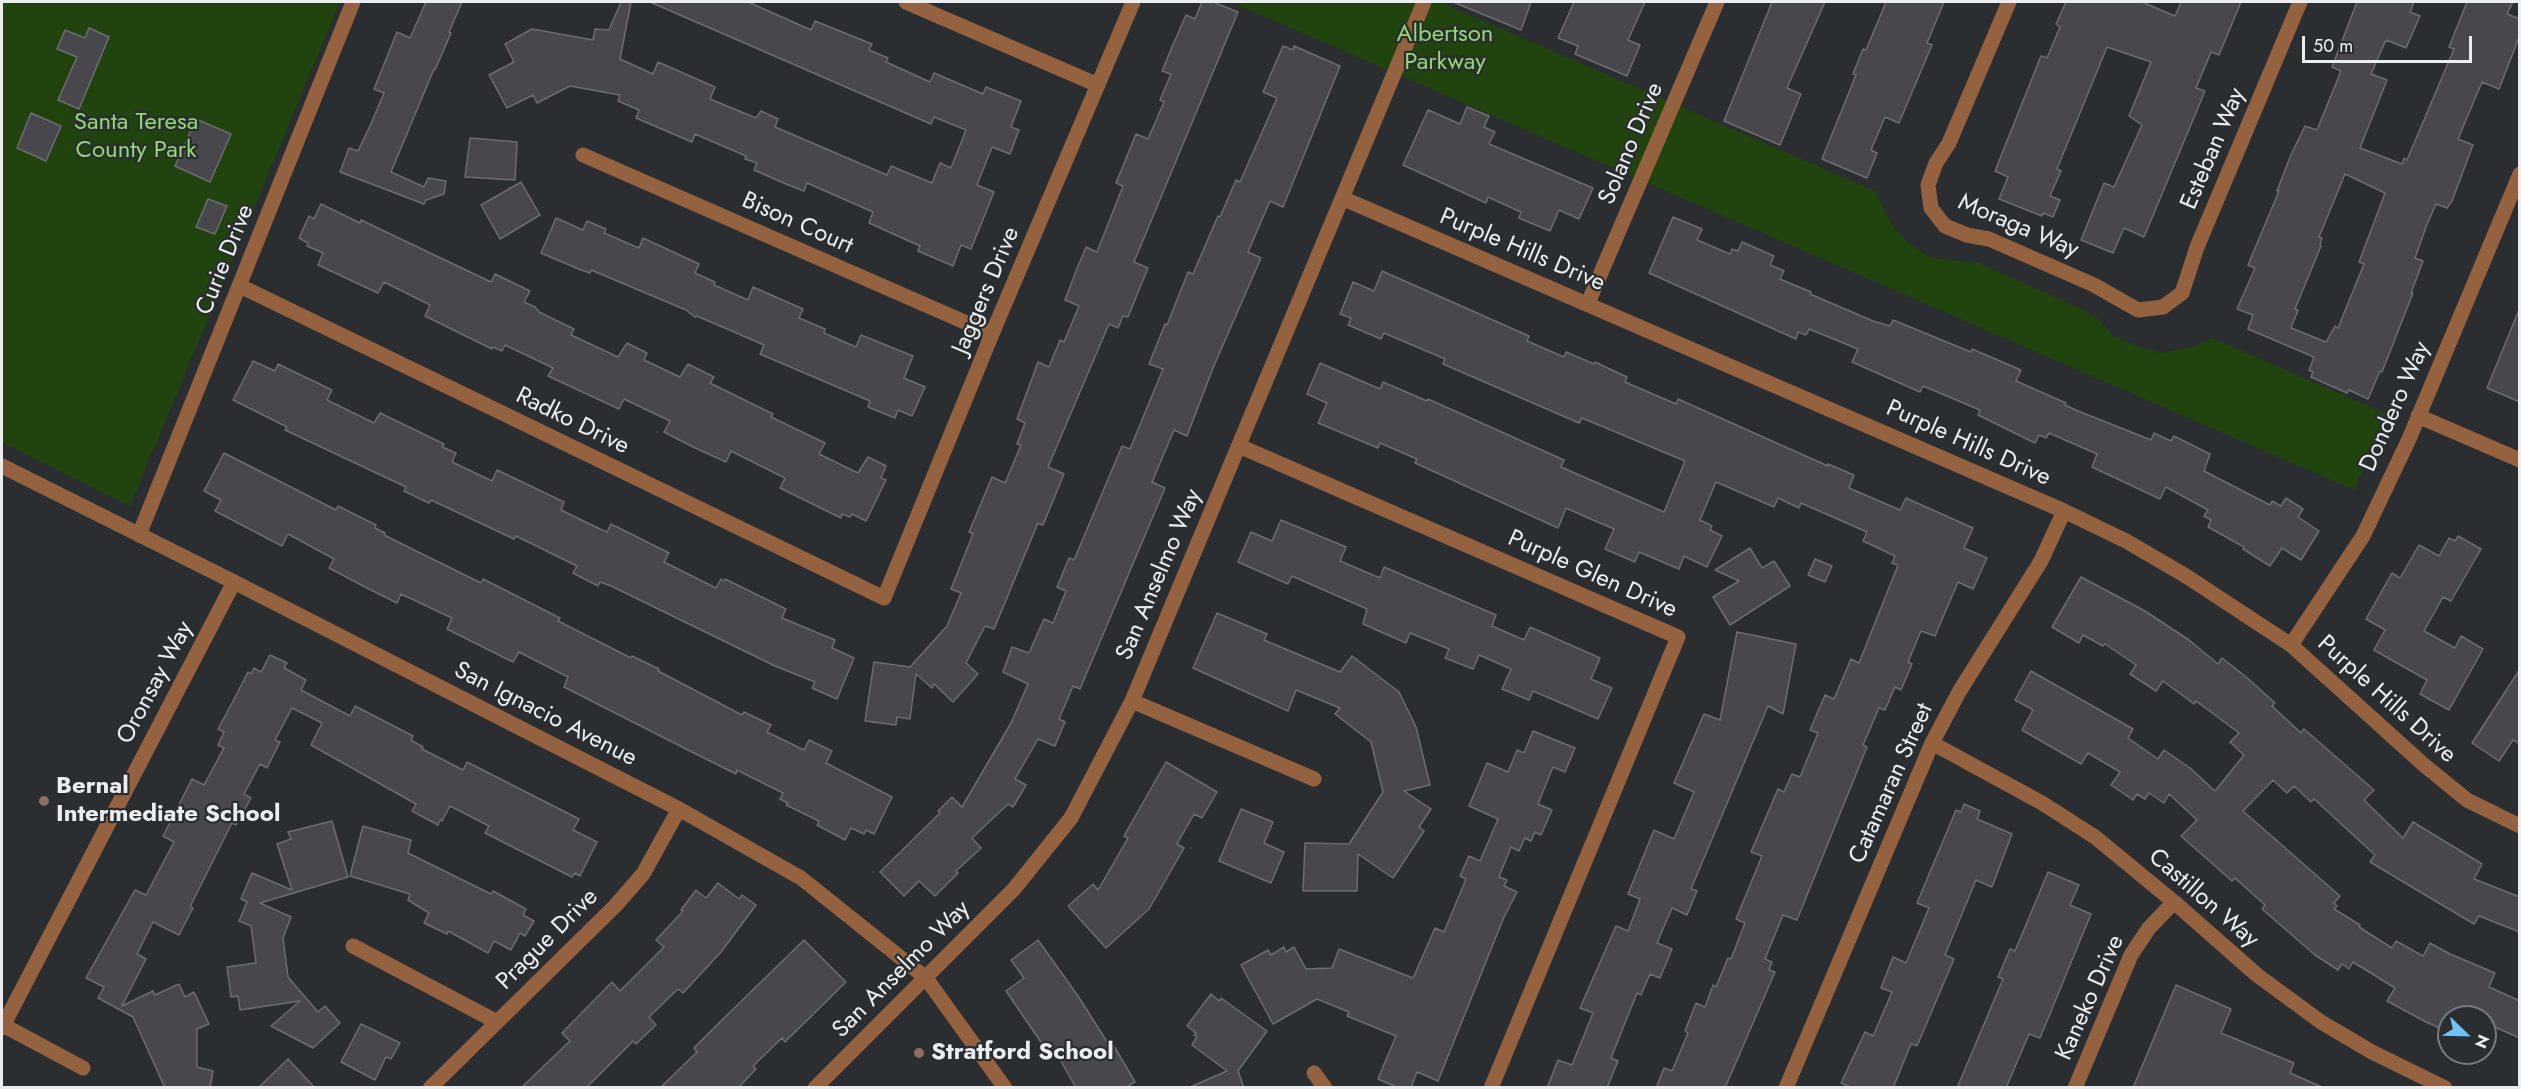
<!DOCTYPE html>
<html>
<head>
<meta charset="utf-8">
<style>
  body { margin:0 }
  #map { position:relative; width:2521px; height:1089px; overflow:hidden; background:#2a2e31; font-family:Jost,sans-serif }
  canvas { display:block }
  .frame { position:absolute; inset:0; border:3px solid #ebeef0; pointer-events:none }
  .north { position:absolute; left:2437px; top:1005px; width:60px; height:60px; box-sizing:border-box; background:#2a2e31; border:2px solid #777b7d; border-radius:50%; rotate:113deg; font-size:16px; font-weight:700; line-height:24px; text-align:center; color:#ebeef0 }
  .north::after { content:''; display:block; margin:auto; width:21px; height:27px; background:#6fc2f4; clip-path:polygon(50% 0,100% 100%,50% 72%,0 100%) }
  .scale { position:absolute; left:2302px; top:36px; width:170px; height:27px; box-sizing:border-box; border:3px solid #ebeef0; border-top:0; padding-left:8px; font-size:18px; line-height:21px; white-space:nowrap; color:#ebeef0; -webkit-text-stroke:4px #2a2e31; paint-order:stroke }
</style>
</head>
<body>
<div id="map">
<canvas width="2521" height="1089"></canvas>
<div class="frame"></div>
<div class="north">N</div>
<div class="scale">50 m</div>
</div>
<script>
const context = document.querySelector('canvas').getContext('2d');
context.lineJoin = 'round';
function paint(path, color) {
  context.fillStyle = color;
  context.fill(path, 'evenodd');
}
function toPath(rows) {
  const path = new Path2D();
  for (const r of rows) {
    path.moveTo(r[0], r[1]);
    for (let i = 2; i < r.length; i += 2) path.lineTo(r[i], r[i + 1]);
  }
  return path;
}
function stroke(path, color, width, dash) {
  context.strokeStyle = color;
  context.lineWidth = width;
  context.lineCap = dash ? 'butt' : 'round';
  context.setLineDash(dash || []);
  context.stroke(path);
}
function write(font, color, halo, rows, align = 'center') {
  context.font = font + ' Jost,sans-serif';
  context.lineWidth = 4.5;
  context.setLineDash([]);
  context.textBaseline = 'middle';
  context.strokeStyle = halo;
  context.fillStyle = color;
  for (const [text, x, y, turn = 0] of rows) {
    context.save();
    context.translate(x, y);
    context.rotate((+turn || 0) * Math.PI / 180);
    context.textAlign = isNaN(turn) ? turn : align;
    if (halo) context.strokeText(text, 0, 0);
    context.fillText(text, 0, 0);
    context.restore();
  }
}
const green = toPath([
  [2,2,340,2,130,506,2,442],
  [1231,2,1440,2,1875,191,1893,227,1909,244,1932,258,1979,263,2084,310,2099,320,2114,336,2137,346,2160,353,2193,347,2212,338,2387,414,2354,490]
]);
const building = toPath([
  [426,2,462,2,449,32,451,33,435,70,434,69,391,172,424,187,428,178,446,181,444,194,426,200,424,204,340,172,349,148,358,151,370,126,384,93,374,89,397,32,410,38,426,2],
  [621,2,631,2,620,59,653,74,658,62,715,87,710,99,756,118,761,111,778,119,775,127,887,175,891,166,932,183,940,163,951,168,966,130,934,117,931,124,650,2,748,2,811,30,815,21,872,44,869,50,888,58,886,62,930,82,934,73,983,94,986,87,1021,101,1011,127,1019,130,1010,154,992,147,977,185,994,192,971,249,961,245,953,266,918,251,920,246,869,223,873,212,807,183,804,191,786,184,754,170,757,163,745,159,746,156,695,134,692,142,636,118,639,110,618,101,620,95,570,86,537,103,533,95,507,108,489,75,514,62,505,44,532,29,593,40,595,29,609,30,621,2],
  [1202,2,1213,2,1238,12,1134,262,1148,268,1128,317,1123,316,1118,328,1109,324,1048,467,1064,474,1043,525,1038,523,994,629,985,626,966,663,978,674,953,702,934,684,932,688,916,674,910,719,897,717,896,725,865,721,874,662,910,667,947,626,961,593,951,589,973,534,969,532,992,477,1005,483,1021,445,1017,444,1025,423,1017,419,1038,362,1049,367,1060,340,1064,342,1079,306,1065,300,1076,271,1086,247,1097,252,1123,186,1116,183,1136,134,1148,139,1164,102,1160,100,1171,74,1162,71,1172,47,1186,15,1195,19,1202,2],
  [1453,2,1531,2,1521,30,1453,2],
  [1574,2,1645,2,1628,40,1640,45,1627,76,1575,54,1578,46,1558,38,1574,2],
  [1772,2,1825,2,1787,88,1801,94,1780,145,1724,121,1772,2],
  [1886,2,1944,2,1927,43,1932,45,1899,123,1885,117,1871,150,1877,153,1867,178,1822,159,1856,75,1853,74,1863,49,1866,50,1886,2],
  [2066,2,2142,2,2175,16,2181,2,2241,2,2219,55,2211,52,2196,88,2205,91,2144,237,2124,228,2113,253,2081,240,2104,183,2114,187,2142,125,2129,116,2151,62,2107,47,2057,169,2061,171,2050,196,2060,200,2053,217,2043,213,2042,216,1999,199,2008,177,1995,171,2041,56,2047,58,2060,27,2056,24,2066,2],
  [2357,2,2414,2,2410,12,2420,16,2406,48,2386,40,2371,74,2387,80,2360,148,2402,164,2404,158,2407,160,2454,49,2449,47,2467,2,2513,2,2507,14,2520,19,2520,35,2499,89,2482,82,2458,139,2473,145,2452,201,2447,208,2436,204,2426,227,2415,258,2423,261,2411,293,2413,293,2382,372,2380,371,2368,399,2349,390,2347,393,2311,377,2313,372,2309,370,2314,357,2248,329,2253,315,2237,309,2255,268,2248,265,2279,191,2277,191,2290,157,2305,126,2317,130,2341,71,2332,67,2357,2],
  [2345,174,2385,193,2359,262,2364,264,2338,328,2335,326,2326,342,2291,328,2298,310,2295,309,2321,246,2320,245,2322,238,2319,237,2345,174],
  [89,28,109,37,79,109,58,100,77,57,57,49,65,30,85,38,89,28],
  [1283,46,1293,50,1294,46,1340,66,1283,207,1270,201,1248,252,1261,258,1213,368,1187,436,1174,430,1152,482,1165,488,1080,689,1073,686,1059,719,1065,722,1055,746,1038,739,1015,779,1026,785,1013,807,1008,804,972,838,981,848,956,871,958,873,935,896,919,881,904,896,880,872,940,813,938,811,952,797,962,807,1011,723,1028,684,1003,672,1012,647,1029,653,1044,619,1053,623,1066,591,1057,587,1069,558,1074,560,1122,446,1130,449,1163,369,1149,364,1165,324,1167,325,1188,272,1193,274,1214,225,1218,216,1220,217,1236,180,1240,182,1277,98,1263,92,1283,46],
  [1467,107,1489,116,1484,127,1495,132,1489,144,1593,188,1579,219,1559,210,1550,231,1519,218,1521,212,1488,197,1486,203,1403,165,1428,110,1460,124,1467,107],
  [31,113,61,126,46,161,17,148,31,113],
  [196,119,231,134,210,182,175,166,196,119],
  [470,138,517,142,515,180,465,177,470,138],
  [521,182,540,215,500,239,481,205,521,182],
  [208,199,227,206,215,234,196,227,208,199],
  [321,204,360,223,361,220,491,282,495,274,530,291,524,302,535,307,539,312,574,329,571,335,618,357,627,343,647,353,644,360,680,377,688,364,714,377,710,383,773,414,771,417,825,443,819,454,858,473,868,457,886,466,881,478,886,480,866,521,852,514,850,517,842,514,841,518,780,488,785,478,731,451,726,462,693,447,664,432,670,421,624,399,619,409,548,376,553,368,505,345,502,351,493,347,492,349,425,316,430,305,384,282,378,293,318,265,323,253,307,246,308,243,299,238,309,216,314,219,321,204],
  [1673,217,1702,229,1697,240,1730,254,1732,249,1738,251,1742,242,1774,256,1770,265,1784,271,1780,279,1811,292,1810,294,1873,321,1890,326,1893,320,1971,352,1972,349,2021,370,2016,381,2066,403,2065,405,2078,411,2151,440,2154,433,2171,441,2174,436,2210,454,2204,471,2270,505,2272,501,2281,506,2286,498,2303,509,2298,517,2319,531,2301,560,2282,548,2270,566,2243,549,2244,547,2208,527,2211,520,2204,516,2208,510,2166,487,2160,499,2092,467,2097,454,2049,433,2046,438,2039,435,2035,443,1978,415,1980,410,1923,386,1920,392,1852,362,1858,349,1809,329,1806,335,1798,332,1796,339,1649,273,1673,217],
  [556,218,583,230,587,221,606,229,604,233,639,248,643,238,699,264,695,273,715,282,714,285,748,300,753,287,803,309,799,318,825,329,824,333,856,347,861,335,913,356,904,378,925,387,912,416,898,410,895,418,868,407,870,401,760,354,764,345,697,316,695,317,686,310,591,270,590,273,581,270,541,253,556,218],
  [1382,271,1529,336,1527,341,1564,357,1566,352,1594,364,1595,362,1627,377,1625,382,1676,404,1678,399,1828,466,1828,464,1854,475,1849,488,1900,510,1906,498,1973,528,1964,548,1987,558,1973,589,1958,582,1935,636,1921,631,1908,662,1912,664,1901,690,1895,687,1885,710,1879,708,1863,745,1867,747,1797,920,1783,915,1765,959,1772,962,1769,970,1775,972,1725,1088,1656,1088,1664,1068,1672,1071,1688,1033,1685,1031,1696,1003,1705,1007,1713,985,1716,987,1728,958,1731,959,1745,923,1736,919,1762,856,1751,852,1778,789,1784,792,1792,774,1800,777,1818,733,1810,730,1825,695,1834,699,1851,659,1859,663,1898,565,1892,563,1895,556,1863,541,1867,532,1801,503,1799,508,1778,498,1774,507,1716,482,1700,520,1712,526,1710,530,1722,536,1707,567,1684,556,1679,569,1639,552,1635,562,1605,549,1614,529,1586,517,1566,508,1558,528,1415,463,1417,459,1380,443,1378,448,1318,423,1327,403,1307,394,1320,363,1380,389,1383,382,1427,401,1428,399,1564,460,1561,467,1664,512,1685,461,1582,418,1579,423,1443,364,1445,359,1384,333,1381,339,1348,325,1351,318,1340,314,1353,282,1374,291,1382,271],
  [2519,310,2520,310,2520,402,2487,388,2519,310],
  [253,361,275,371,278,364,332,390,327,400,374,423,380,413,444,444,442,447,456,453,452,462,492,481,497,470,564,502,561,510,600,529,607,532,611,524,669,553,664,562,716,588,721,579,724,581,725,579,786,609,782,618,835,640,832,648,854,658,837,699,812,688,815,682,775,666,611,586,600,582,598,586,573,573,577,566,516,536,514,539,431,500,429,503,404,491,406,487,285,430,287,427,233,400,253,361],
  [224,453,336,510,338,506,376,525,375,528,385,533,384,535,481,583,483,579,560,618,558,621,631,658,632,656,659,669,658,671,742,715,744,712,771,725,767,732,804,750,809,740,832,751,826,763,892,797,874,834,866,830,864,834,851,828,845,840,817,825,819,821,786,805,788,803,780,799,783,793,737,770,736,774,690,751,564,687,568,677,519,652,513,662,447,629,452,618,401,594,397,603,365,587,329,568,334,559,288,534,282,546,215,511,221,500,204,491,224,453],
  [1281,520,1346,547,1340,561,1380,578,1384,567,1496,615,1492,626,1524,640,1530,627,1600,658,1591,679,1612,688,1598,719,1533,691,1529,700,1502,689,1511,669,1479,655,1473,669,1445,658,1449,649,1410,633,1406,643,1363,624,1367,609,1292,576,1288,584,1238,562,1251,532,1272,541,1281,520],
  [2458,536,2481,549,2451,601,2443,597,2424,631,2455,648,2461,636,2483,649,2449,710,2420,694,2427,680,2374,650,2385,630,2366,619,2392,573,2400,578,2419,545,2439,556,2449,538,2455,541,2458,536],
  [1750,548,1762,568,1774,561,1790,586,1730,625,1713,597,1739,581,1715,570,1750,548],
  [1815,559,1832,566,1825,582,1808,575,1815,559],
  [2081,577,2145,611,2189,640,2218,664,2222,658,2245,676,2275,703,2272,706,2301,733,2304,729,2374,790,2364,800,2403,838,2413,822,2482,864,2474,879,2520,897,2520,932,2479,916,2474,924,2370,862,2375,855,2314,799,2311,802,2294,786,2287,793,2273,780,2243,811,2340,896,2334,903,2337,906,2334,909,2360,925,2359,927,2392,948,2396,941,2423,956,2430,943,2450,954,2495,973,2489,987,2520,1001,2520,1038,2485,1023,2485,1017,2449,1017,2449,1032,2426,1022,2387,1001,2395,988,2353,962,2349,969,2342,964,2338,970,2315,955,2262,909,2265,905,2235,878,2232,881,2181,836,2197,820,2169,794,2164,803,2149,793,2145,799,2137,794,2133,800,2111,785,2120,772,2088,753,2081,764,2022,730,2033,710,2015,700,2031,671,2133,729,2128,738,2158,759,2164,750,2190,768,2215,791,2244,755,2230,742,2239,733,2196,701,2194,704,2163,681,2156,691,2130,674,2136,665,2105,644,2103,646,2083,635,2079,643,2052,627,2081,577],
  [1217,613,1267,634,1264,640,1340,672,1352,656,1399,692,1416,727,1430,785,1404,791,1431,809,1419,827,1424,831,1393,878,1358,854,1357,891,1303,891,1305,843,1349,844,1383,792,1371,742,1335,714,1340,708,1296,690,1288,711,1193,668,1217,613],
  [1737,632,1796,644,1783,714,1768,706,1691,889,1697,891,1687,915,1672,908,1657,943,1672,949,1660,978,1650,974,1641,995,1637,993,1611,1058,1618,1061,1607,1088,1547,1088,1558,1060,1572,1065,1593,1013,1580,1008,1616,926,1628,931,1640,899,1628,894,1654,830,1674,839,1694,792,1674,783,1704,714,1720,720,1737,632],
  [270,655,287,663,284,668,306,680,301,690,350,716,355,706,413,736,411,740,423,747,422,749,463,770,467,762,579,819,573,830,597,842,580,876,575,873,572,877,485,833,489,826,450,806,442,821,440,820,438,825,412,811,416,804,311,745,322,723,292,708,275,740,280,742,267,768,260,764,244,794,251,798,236,825,232,823,190,907,193,908,179,935,153,922,137,954,146,959,122,1006,153,991,155,995,179,984,185,997,194,992,209,1024,197,1029,197,1067,213,1071,210,1088,165,1088,133,1017,98,998,104,987,86,978,135,890,146,895,174,842,163,836,192,779,204,785,224,748,218,745,224,732,218,729,231,705,248,672,251,674,254,668,261,672,270,655],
  [2520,669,2520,744,2513,740,2499,761,2472,743,2520,669],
  [1533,731,1575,748,1565,772,1553,767,1538,804,1552,810,1541,835,1535,832,1531,841,1525,838,1519,851,1511,847,1499,877,1507,880,1504,886,1517,892,1504,917,1438,1081,1417,1072,1411,1088,1399,1088,1378,1079,1396,1036,1347,1016,1349,1012,1317,999,1273,1024,1241,965,1268,950,1271,955,1284,947,1286,952,1294,947,1306,969,1332,968,1339,949,1413,978,1435,928,1444,932,1466,879,1460,876,1469,856,1480,861,1498,819,1469,806,1487,763,1508,772,1517,750,1524,753,1533,731],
  [1166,762,1217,792,1202,818,1194,814,1177,844,1184,848,1149,909,1106,948,1068,906,1093,884,1098,890,1128,838,1124,836,1166,762],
  [1964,804,1980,811,1977,819,2012,834,1992,887,1976,880,1945,955,1954,959,1917,1046,1911,1044,1893,1088,1852,1088,1841,1083,1865,1032,1873,1036,1892,992,1881,988,1893,957,1906,963,1929,908,1917,903,1956,810,1961,812,1964,804],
  [1241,809,1273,822,1264,843,1284,852,1271,883,1219,861,1241,809],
  [332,821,348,877,260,903,291,917,283,938,288,977,318,1012,325,1006,340,1023,313,1048,271,1026,300,1001,240,1010,238,996,231,997,227,967,256,963,251,926,239,921,247,902,241,899,252,873,292,890,277,844,291,839,288,832,332,821],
  [363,826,411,840,408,853,491,894,493,891,526,909,523,915,534,921,525,936,520,933,511,950,494,941,488,953,448,931,447,934,424,923,429,913,408,900,410,894,350,876,363,826],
  [2048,872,2079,885,2070,905,2091,914,2040,1038,2029,1034,2006,1088,1957,1088,2003,979,1998,977,2010,949,2015,951,2048,872],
  [718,883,739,899,742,895,756,905,721,952,683,993,678,989,649,1017,656,1025,636,1044,633,1041,586,1088,521,1088,570,1041,562,1033,612,982,620,991,664,947,656,940,683,911,681,910,696,890,706,898,718,883],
  [804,940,846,982,785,1042,782,1038,753,1066,756,1069,738,1088,660,1088,697,1052,694,1048,721,1021,804,940],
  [1038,940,1078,996,1111,1048,1114,1046,1135,1082,1125,1088,1076,1088,1053,1047,1047,1051,1006,991,1024,978,1011,960,1038,940],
  [2176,985,2231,1009,2221,1033,2294,1063,2290,1073,2324,1088,2133,1088,2176,985],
  [1211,994,1219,1001,1221,998,1267,1031,1238,1071,1244,1088,1188,1088,1227,1071,1192,1045,1197,1037,1194,1035,1196,1033,1187,1026,1211,994],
  [361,1024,400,1043,391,1059,386,1057,375,1080,341,1062,361,1024],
  [288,1059,315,1088,258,1088,288,1059]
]);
const minor = toPath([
  [906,2,1098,85],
  [2009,2,1949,143,1936,163,1928,185,1931,208,1945,226,1967,235,1989,239,2094,285,2138,310,2163,307,2182,293,2197,247,2300,2],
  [583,155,992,334],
  [1342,198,2064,511,2126,541,2186,576,2291,645,2424,765,2467,800,2520,826],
  [240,286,884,598,992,334,1133,2],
  [1588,303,1717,2],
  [2418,416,2520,460],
  [1239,446,1678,637,1491,1088],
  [2,466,234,582,679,809,801,878,926,978,1005,1088],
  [139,535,353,2],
  [2291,645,2363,536,2409,439,2520,174],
  [1132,701,1314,779],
  [1932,743,2042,803,2095,837,2174,902,2257,975,2321,1022,2372,1052,2445,1088],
  [353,946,497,1022],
  [3,1025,83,1068],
  [2,1028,234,582],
  [1314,1073,1325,1088],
  [430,1088,615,906,643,874,679,809],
  [815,1088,1014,889,1071,818,1132,701,1424,2],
  [1786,1088,1932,743,1959,692,2041,561,2064,511],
  [2075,1088,2131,955,2149,928,2174,902]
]);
const markers = [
  [44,801,6,"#8d6e63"],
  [919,1053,6,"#8d6e63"]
];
const parkNames = [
  ["Albertson",1445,35],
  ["Parkway",1445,63],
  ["Santa Teresa",136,123],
  ["County Park",136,151]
];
const streetNames = [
  ["Solano Drive",1632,144,-67],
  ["Esteban Way",2214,149,-67],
  ["Bison Court",797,224,24],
  ["Moraga Way",2018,227,23],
  ["Purple Hills Drive",1522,251,23],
  ["Curie Drive",226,260,-68],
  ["Jaggers Drive",987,291,-67],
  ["Dondero Way",2396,407,-66],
  ["Radko Drive",572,422,26],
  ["Purple Hills Drive",1968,444,24],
  ["San Anselmo Way",1160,575,-67],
  ["Purple Glen Drive",1592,575,24],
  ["Oronsay Way",156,683,-62],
  ["Purple Hills Drive",2386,700,42],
  ["San Ignacio Avenue",545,715,27],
  ["Catamaran Street",1892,784,-66],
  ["Castillon Way",2203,899,41],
  ["Prague Drive",548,940,-45],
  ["San Anselmo Way",902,970,-45],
  ["Kaneko Drive",2091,998,-66]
];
const poiNames = [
  ["Bernal",56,787],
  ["Intermediate School",56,815],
  ["Stratford School",931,1053]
];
paint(green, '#21430e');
paint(building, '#48474b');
stroke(building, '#6d6c70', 1.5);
stroke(minor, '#956240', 15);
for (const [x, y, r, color] of markers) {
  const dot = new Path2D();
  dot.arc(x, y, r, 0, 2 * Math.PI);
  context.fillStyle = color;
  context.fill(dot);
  stroke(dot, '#2a2e31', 2);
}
write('24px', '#91d870', '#2a2e31', parkNames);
write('24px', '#ebeef0', '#2a2e31', streetNames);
write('bold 24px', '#ebeef0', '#2a2e31', poiNames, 'left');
</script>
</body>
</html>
